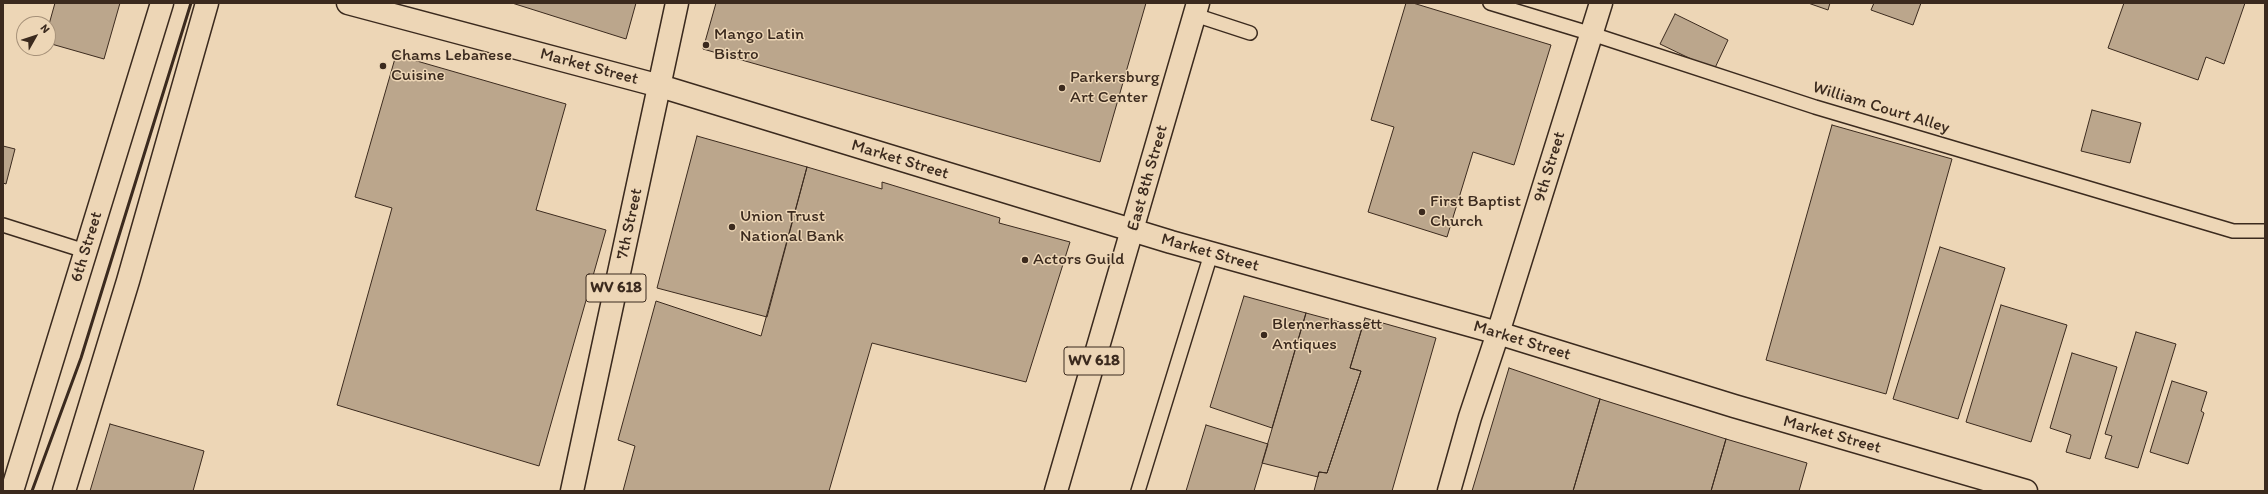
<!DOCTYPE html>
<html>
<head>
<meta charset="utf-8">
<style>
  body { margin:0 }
  #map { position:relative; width:2268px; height:494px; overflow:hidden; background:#edd6b6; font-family:Itim,sans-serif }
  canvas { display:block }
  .frame { position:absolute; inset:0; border:4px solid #3b2a1e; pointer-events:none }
  .north { position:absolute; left:16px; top:16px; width:40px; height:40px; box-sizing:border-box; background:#edd6b6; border:1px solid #a69179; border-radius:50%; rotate:51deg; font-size:11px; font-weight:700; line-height:16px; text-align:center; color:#3b2a1e }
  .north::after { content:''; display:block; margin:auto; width:14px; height:18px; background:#3b2a1e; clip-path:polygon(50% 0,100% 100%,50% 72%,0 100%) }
</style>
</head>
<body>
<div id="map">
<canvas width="2268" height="494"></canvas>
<div class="frame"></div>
<div class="north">N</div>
</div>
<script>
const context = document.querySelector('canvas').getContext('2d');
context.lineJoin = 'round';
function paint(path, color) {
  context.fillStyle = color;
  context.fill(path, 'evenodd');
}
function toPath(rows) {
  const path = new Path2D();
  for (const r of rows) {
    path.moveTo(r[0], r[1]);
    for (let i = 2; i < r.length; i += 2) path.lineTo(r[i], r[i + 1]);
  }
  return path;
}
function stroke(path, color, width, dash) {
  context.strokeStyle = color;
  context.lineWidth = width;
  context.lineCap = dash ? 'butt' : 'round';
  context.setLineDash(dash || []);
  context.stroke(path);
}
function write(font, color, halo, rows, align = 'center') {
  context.font = font + ' Itim,sans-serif';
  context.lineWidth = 3;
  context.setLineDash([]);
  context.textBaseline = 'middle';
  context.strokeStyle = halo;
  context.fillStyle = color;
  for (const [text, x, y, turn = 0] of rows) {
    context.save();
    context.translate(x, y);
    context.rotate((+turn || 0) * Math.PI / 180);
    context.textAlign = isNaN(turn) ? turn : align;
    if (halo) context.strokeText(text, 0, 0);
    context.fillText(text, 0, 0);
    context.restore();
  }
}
const building = toPath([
  [55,3,120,3,104,59,48,43,48,28,55,3],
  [512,3,636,3,626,39,512,3],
  [716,3,1146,3,1100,162,703,49,716,3],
  [1406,3,1413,3,1551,45,1514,165,1473,152,1447,237,1368,212,1394,127,1371,120,1406,3],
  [1808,3,1830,3,1828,10,1808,3],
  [1874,3,1921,3,1913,25,1871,10,1874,3],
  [2124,3,2245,3,2224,64,2206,57,2198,80,2108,48,2124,3],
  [1675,14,1728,40,1714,70,1660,44,1675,14],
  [396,55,566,104,536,210,606,230,539,466,337,405,392,208,355,197,396,55],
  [2092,110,2141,123,2130,163,2081,151,2092,110],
  [1832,125,1952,159,1886,394,1766,360,1832,125],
  [697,136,807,167,767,317,657,288,697,136],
  [3,146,15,149,6,184,3,183,3,146],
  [807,167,882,189,882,182,1000,218,999,223,1070,242,1026,382,872,343,829,491,623,491,635,446,618,440,656,301,761,336,807,167],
  [1940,247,2005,268,1958,419,1893,399,1940,247],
  [1244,296,1306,313,1272,428,1210,407,1244,296],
  [2001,305,2067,325,2031,442,1966,422,2001,305],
  [1306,313,1362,328,1350,368,1361,371,1327,473,1319,472,1318,477,1262,463,1306,313],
  [1365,318,1436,338,1392,491,1314,491,1319,472,1327,473,1361,371,1350,368,1365,318],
  [2136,332,2176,344,2138,468,2105,458,2112,436,2105,434,2136,332],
  [2072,353,2117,367,2090,459,2066,452,2071,435,2050,428,2072,353],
  [1509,368,1600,399,1573,491,1472,491,1509,368],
  [2172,381,2207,392,2201,411,2204,413,2188,464,2150,452,2172,381],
  [1600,399,1726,439,1711,491,1573,491,1600,399],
  [110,424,204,451,193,491,90,491,110,424],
  [1206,425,1268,444,1254,491,1186,491,1206,425],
  [1726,439,1807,463,1799,491,1711,491,1726,439]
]);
const service = toPath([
  [1490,3,1592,34,1815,107,2233,231,2265,231],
  [1195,15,1250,33],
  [3,225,85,251],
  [1138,491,1211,254]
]);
const minor = toPath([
  [12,491,162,3],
  [64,491,128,281,207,3],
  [1449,491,1470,417,1498,333,1601,3]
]);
const tertiary = toPath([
  [348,3,660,86,1171,242,1498,333,1734,406,2026,491]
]);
const primary = toPath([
  [572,491,677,3],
  [1056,491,1198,3]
]);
const rail = toPath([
  [32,491,81,358,191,3]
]);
const markers = [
  [706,45,4,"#3b2a1e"],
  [383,66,4,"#3b2a1e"],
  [1062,88,4,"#3b2a1e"],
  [1422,212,4,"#3b2a1e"],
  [732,227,4,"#3b2a1e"],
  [1025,260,4,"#3b2a1e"],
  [1264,335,4,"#3b2a1e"]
];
const shields = [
  [616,288,60],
  [1094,361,60]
];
const shieldNames = [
  ["WV 618",616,288],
  ["WV 618",1094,361]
];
const poiNames = [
  ["Mango Latin",714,35],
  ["Bistro",714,55],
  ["Chams Lebanese",391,56],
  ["Cuisine",391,76],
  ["Parkersburg",1070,78],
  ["Art Center",1070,98],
  ["First Baptist",1430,202],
  ["Church",1430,222],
  ["Union Trust",740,217],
  ["National Bank",740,237],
  ["Actors Guild",1033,260],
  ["Blennerhassett",1272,325],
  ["Antiques",1272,345]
];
const streetNames = [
  ["Market Street",589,67,15],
  ["William Court Alley",1881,108,17],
  ["Market Street",900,160,17],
  ["9th Street",1550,167,-73],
  ["East 8th Street",1148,178,-74],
  ["7th Street",630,224,-78],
  ["6th Street",87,247,-73],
  ["Market Street",1210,253,16],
  ["Market Street",1522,341,17],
  ["Market Street",1832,435,16]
];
paint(building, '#bba68c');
stroke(building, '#3b2a1e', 1);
stroke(service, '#3b2a1e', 16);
stroke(minor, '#3b2a1e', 25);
stroke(tertiary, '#3b2a1e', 25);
stroke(primary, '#3b2a1e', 25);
stroke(service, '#edd6b6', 13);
stroke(minor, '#edd6b6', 22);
stroke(tertiary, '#edd6b6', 22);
stroke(primary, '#edd6b6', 22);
stroke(rail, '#3b2a1e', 3);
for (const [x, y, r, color] of markers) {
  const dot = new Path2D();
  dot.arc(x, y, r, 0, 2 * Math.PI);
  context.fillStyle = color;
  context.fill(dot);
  stroke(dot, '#edd6b6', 1.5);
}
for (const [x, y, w] of shields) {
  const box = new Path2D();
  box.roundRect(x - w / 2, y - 14, w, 28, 3);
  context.fillStyle = '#edd6b6';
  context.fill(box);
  stroke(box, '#3b2a1e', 1);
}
write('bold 16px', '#3b2a1e', null, shieldNames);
write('17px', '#3b2a1e', '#edd6b6', poiNames, 'left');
write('17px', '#3b2a1e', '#edd6b6', streetNames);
</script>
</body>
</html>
